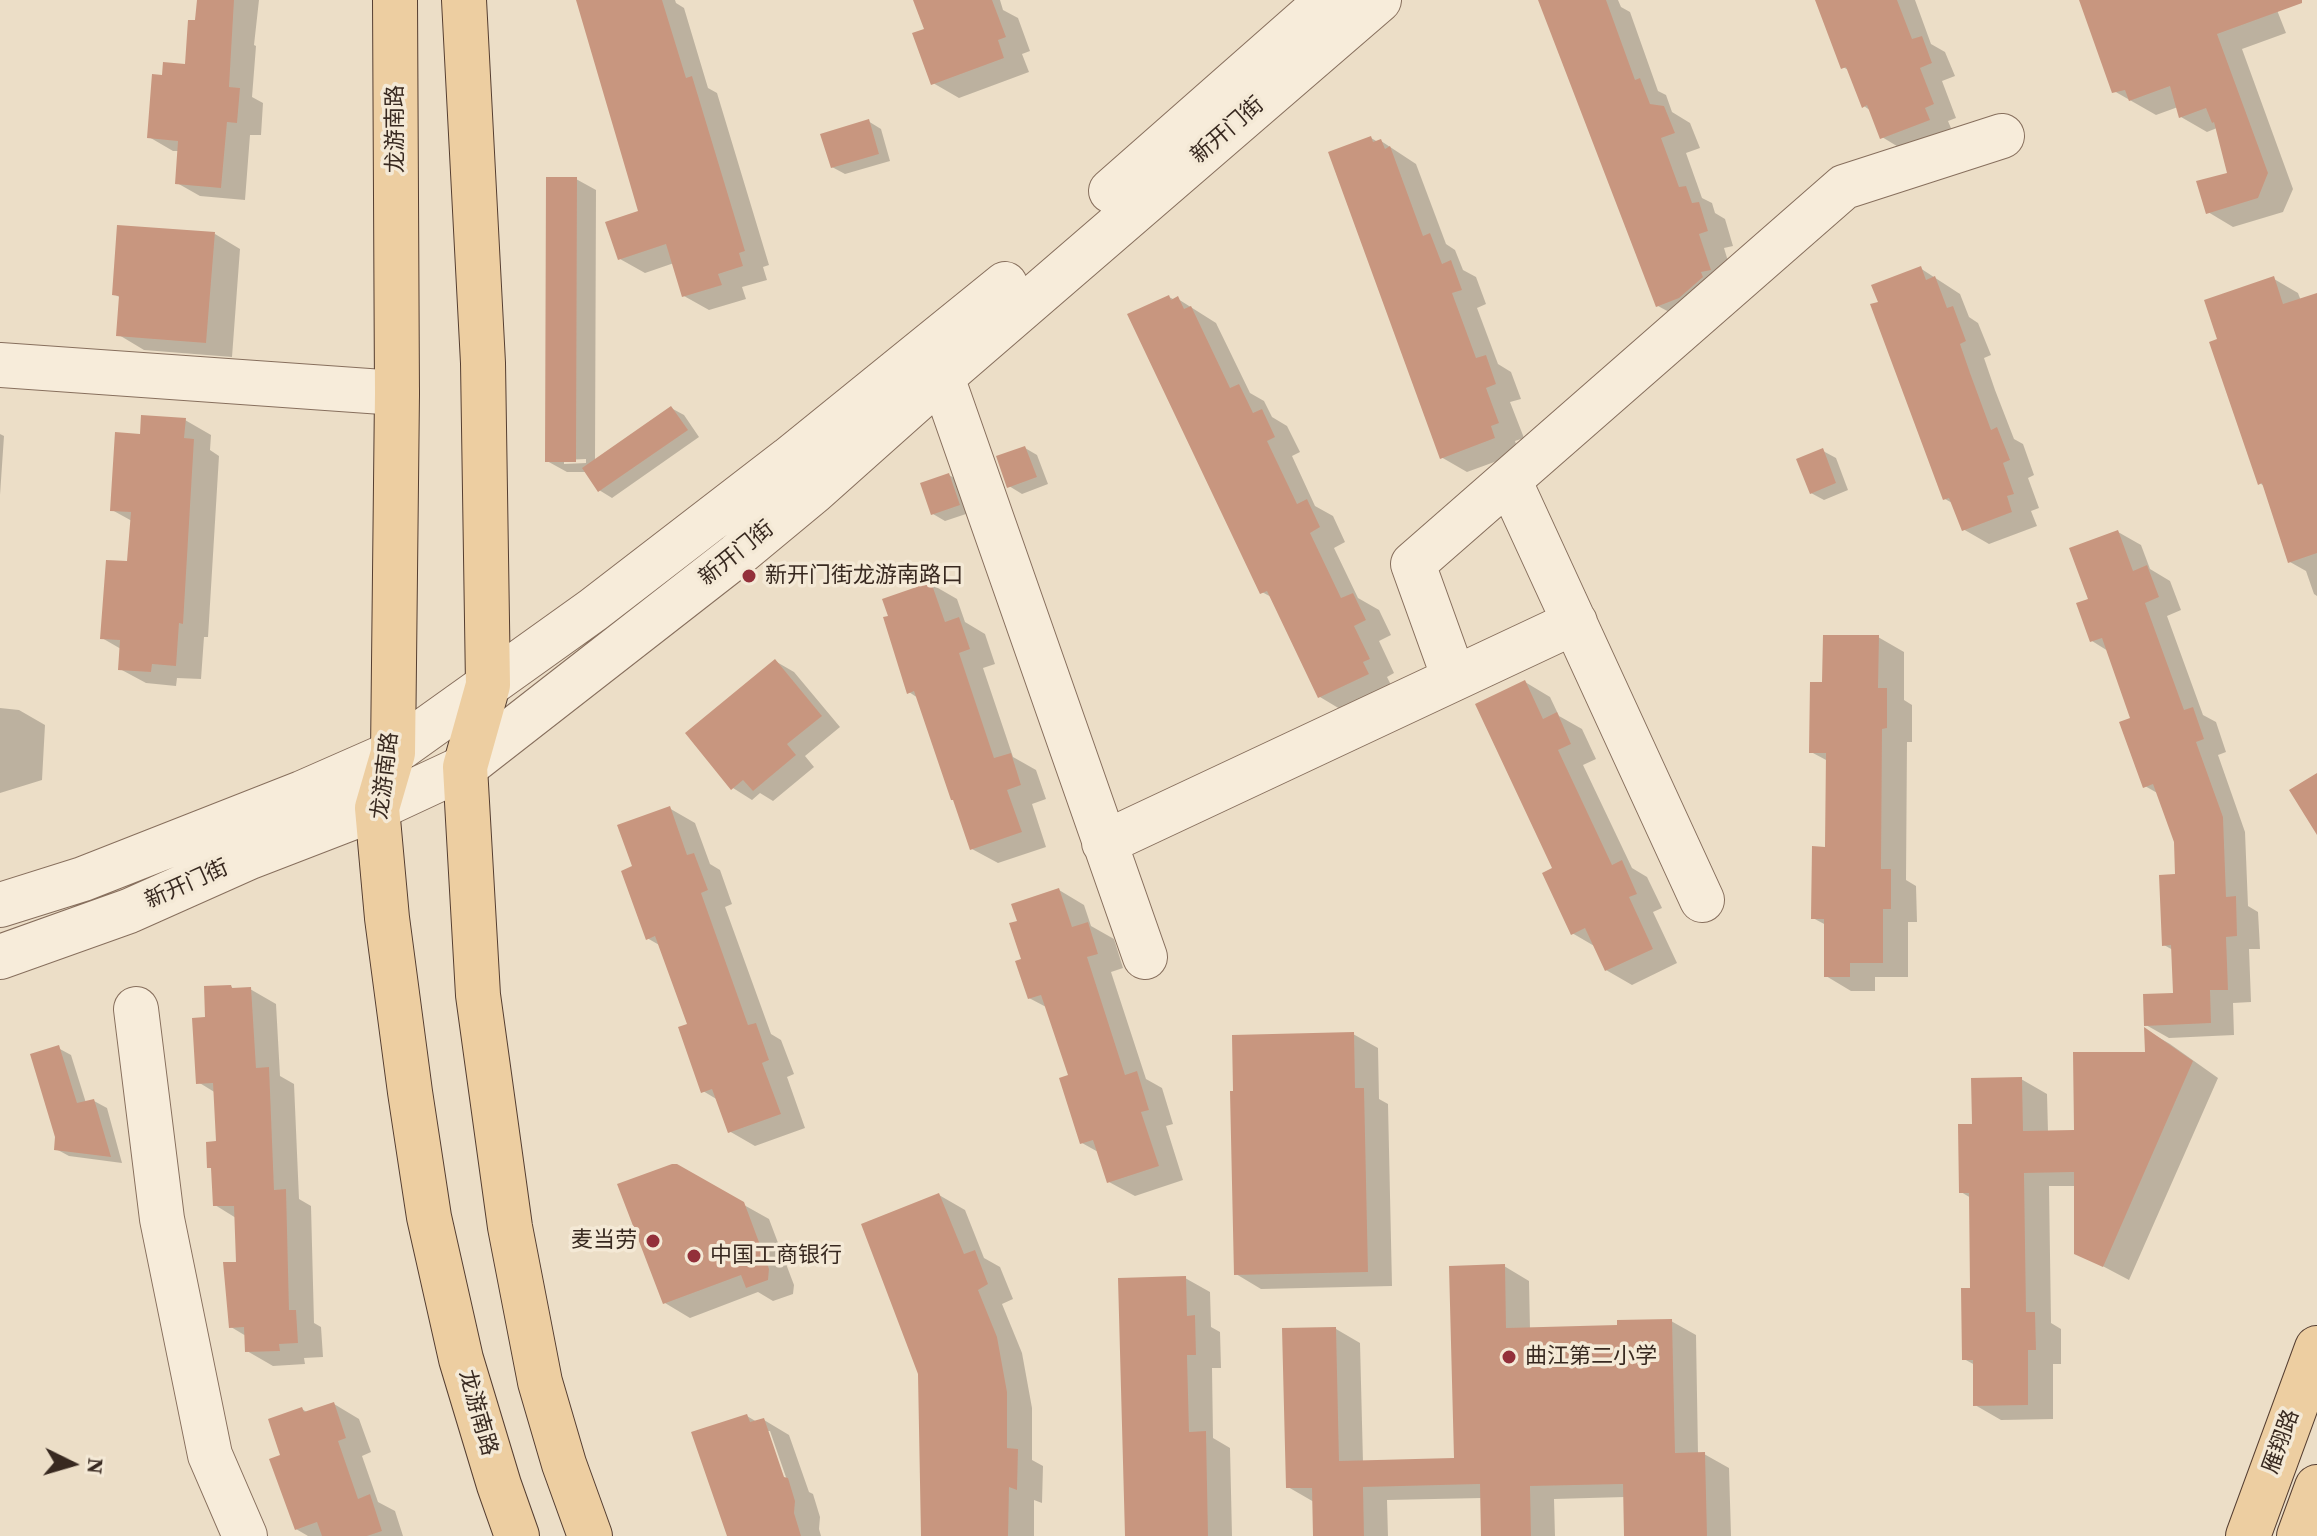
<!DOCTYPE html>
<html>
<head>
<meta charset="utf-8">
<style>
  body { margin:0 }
  #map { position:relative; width:2317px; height:1536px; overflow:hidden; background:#ecdec7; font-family:"Source Serif 4",serif }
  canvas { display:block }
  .north { position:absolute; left:32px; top:1424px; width:80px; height:80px; -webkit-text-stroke:6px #f4e9d6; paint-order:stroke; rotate:95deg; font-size:22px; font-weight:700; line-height:32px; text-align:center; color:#382920 }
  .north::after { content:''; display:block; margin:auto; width:28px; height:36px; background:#382920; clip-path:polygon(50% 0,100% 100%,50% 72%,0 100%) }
</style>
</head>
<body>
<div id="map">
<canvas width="2317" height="1536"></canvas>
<div class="north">N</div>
</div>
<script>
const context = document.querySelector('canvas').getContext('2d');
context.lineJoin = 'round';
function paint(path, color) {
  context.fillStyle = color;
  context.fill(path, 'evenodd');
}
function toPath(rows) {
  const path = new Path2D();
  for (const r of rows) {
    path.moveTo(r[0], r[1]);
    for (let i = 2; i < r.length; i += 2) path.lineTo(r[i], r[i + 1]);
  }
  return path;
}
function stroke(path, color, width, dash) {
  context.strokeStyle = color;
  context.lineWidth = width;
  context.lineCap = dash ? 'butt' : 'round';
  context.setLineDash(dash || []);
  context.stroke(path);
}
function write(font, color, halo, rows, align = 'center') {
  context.font = font + ' "Source Serif 4","Noto Sans SC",serif';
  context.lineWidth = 7;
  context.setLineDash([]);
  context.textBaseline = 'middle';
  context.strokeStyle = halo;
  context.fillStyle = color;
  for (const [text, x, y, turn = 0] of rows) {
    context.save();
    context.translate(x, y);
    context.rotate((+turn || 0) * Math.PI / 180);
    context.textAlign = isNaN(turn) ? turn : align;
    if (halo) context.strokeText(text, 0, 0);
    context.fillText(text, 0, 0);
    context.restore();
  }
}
const shadow = toPath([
  [199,0,259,0,254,45,256,46,252,97,263,103,261,135,250,135,245,200,200,196,177,183,179,151,173,151,149,137,164,77,187,66],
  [578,0,675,0,676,3,684,8,708,88,717,93,769,265,763,267,767,280,742,287,746,299,709,310,684,296,674,263,645,273,620,259,640,212],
  [915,0,1000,0,1003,10,1018,18,1030,51,1022,54,1029,72,959,98,933,83,926,30],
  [1542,0,1618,0,1621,7,1630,12,1658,91,1666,95,1672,112,1690,123,1700,148,1686,153,1702,198,1712,203,1715,213,1725,219,1733,246,1724,248,1735,284,1684,320,1658,306],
  [1817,0,1915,0,1931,44,1945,52,1955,76,1942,81,1956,118,1948,121,1953,133,1905,151,1882,137,1871,111,1864,106,1850,71,1843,67],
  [2081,0,2273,0,2286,33,2242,49,2293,189,2283,212,2233,227,2208,212,2229,174,2217,128,2207,132,2181,117,2178,107,2156,115,2114,91],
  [868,121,881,129,890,161,845,174,832,167],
  [1371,138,1378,142,1381,141,1416,164,1446,244,1455,250,1463,270,1476,277,1486,304,1477,308,1498,364,1511,372,1521,399,1510,402,1524,438,1515,441,1519,453,1467,472,1441,457],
  [576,179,596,190,595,461,671,408,684,415,699,437,612,498,599,490,587,472,567,472,547,461],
  [586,459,586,463,564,464,564,460],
  [215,234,240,249,232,357,144,350,119,335,121,298,114,294],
  [1920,268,1960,294,1969,317,1978,323,1991,355,1984,358,1995,390,2014,439,2023,444,2034,475,2028,478,2039,508,2031,511,2037,526,1989,544,1963,529,1954,504,1945,499,1881,303],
  [2274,279,2298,293,2301,301,2317,297,2317,596,2314,594,2306,571,2290,562,2265,487,2260,483,2220,340],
  [1169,297,1175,300,1178,299,1216,323,1250,393,1264,401,1272,417,1287,426,1300,452,1292,456,1315,506,1333,516,1345,542,1334,548,1358,598,1379,610,1391,635,1379,641,1394,673,1387,677,1393,689,1345,712,1320,697,1273,598,1262,592],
  [185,420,211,435,210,450,219,456,208,637,204,637,201,679,177,678,176,686,146,683,120,669,121,649,102,638,129,564,132,521,112,510,142,436],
  [0,434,4,436,0,495],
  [1025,448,1037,455,1048,484,1022,494,1009,486],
  [1823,451,1836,458,1848,490,1824,500,1811,493],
  [949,475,961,482,972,512,945,521,933,514],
  [2118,532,2141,545,2150,569,2170,581,2181,610,2167,616,2203,715,2216,722,2226,752,2218,755,2245,832,2248,906,2258,912,2260,949,2249,949,2251,1002,2233,1003,2234,1035,2169,1038,2146,1025,2175,995,2173,950,2164,945,2177,876,2176,842,2159,794,2145,786,2133,719,2108,651,2092,641,2090,600],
  [931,584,957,599,965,622,985,634,995,664,983,668,1013,757,1036,770,1046,799,1032,804,1046,847,998,863,972,849,918,698,909,692],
  [1878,637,1904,652,1904,700,1912,705,1912,742,1907,742,1906,880,1916,886,1917,922,1908,922,1908,977,1875,977,1875,991,1851,991,1826,976,1826,925,1813,918,1827,849,1828,761,1811,752,1824,684],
  [775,661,794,672,840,727,805,756,814,767,773,801,760,793,752,800,733,788],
  [1525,682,1550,697,1559,716,1582,729,1596,759,1583,765,1632,868,1647,877,1662,908,1653,912,1677,963,1632,985,1606,970,1596,947,1572,933,1555,869],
  [0,708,19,710,45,725,42,780,0,793],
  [669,808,695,823,710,864,720,870,732,904,725,907,771,1034,781,1040,794,1074,787,1077,805,1128,755,1146,729,1131,718,1100,703,1091,689,1025,661,946,647,938,635,867],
  [1059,890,1084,905,1091,926,1114,939,1123,968,1111,972,1146,1079,1162,1088,1173,1124,1166,1126,1183,1180,1135,1196,1109,1182,1100,1153,1082,1143,1071,1077,1048,1008,1029,998,1019,922],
  [231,987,236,990,250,989,276,1004,280,1076,294,1084,299,1199,311,1206,314,1323,321,1327,323,1357,304,1358,305,1364,273,1366,247,1351,246,1336,231,1327,238,1264,236,1218,215,1205,218,1143,216,1093,198,1082,207,1019],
  [2146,1030,2170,1044,2218,1078,2129,1280,2076,1252,2076,1186,2049,1186,2051,1323,2061,1329,2061,1364,2053,1364,2053,1419,2001,1420,1975,1405,1975,1365,1964,1359,1972,1290,1971,1198,1961,1192,1974,1126,2021,1079,2047,1094,2048,1132,2076,1131,2147,1054],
  [1353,1034,1378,1048,1379,1099,1388,1104,1392,1286,1261,1289,1236,1274],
  [58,1048,71,1055,86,1103,94,1101,107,1108,122,1163,69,1156,56,1149],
  [676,1167,769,1219,794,1285,793,1294,773,1301,758,1292,690,1318,665,1303],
  [939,1195,965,1210,984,1258,1000,1267,1013,1299,1002,1304,1022,1353,1032,1408,1032,1460,1043,1466,1042,1503,1034,1500,1034,1536,924,1536],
  [1504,1266,1529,1281,1530,1329,1619,1327,1671,1321,1696,1335,1698,1454,1704,1454,1729,1468,1731,1536,1626,1536,1625,1497,1554,1499,1555,1536,1483,1536,1482,1498,1387,1500,1388,1536,1315,1536,1314,1502,1288,1487,1336,1329,1360,1343,1363,1463,1456,1460],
  [1185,1278,1210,1292,1211,1327,1220,1332,1221,1368,1212,1368,1213,1438,1230,1448,1232,1536,1127,1536],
  [334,1404,359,1419,371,1452,362,1456,378,1502,395,1511,403,1536,308,1536,296,1529,283,1456,302,1409,308,1413],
  [747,1416,757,1422,764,1420,789,1435,809,1492,813,1494,820,1517,819,1529,821,1536,729,1536],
  [766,1431,770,1431,789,1486,785,1487]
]);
const building = toPath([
  [197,0,234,0,229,87,240,88,237,123,227,122,221,188,175,184,178,141,147,138,152,74,162,75,163,62,185,64,188,20,195,20],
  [576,0,662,0,686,78,692,76,745,251,739,253,743,266,718,274,722,285,682,297,666,244,618,260,605,222,638,211],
  [913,0,992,0,1006,37,998,40,1004,58,931,85,912,33,924,29],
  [1538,0,1606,0,1635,80,1640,78,1650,104,1664,106,1675,133,1661,138,1679,187,1686,186,1692,203,1699,202,1708,231,1699,234,1711,270,1701,272,1703,277,1679,298,1656,307],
  [1815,0,1897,0,1912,39,1922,36,1932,63,1920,68,1934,104,1925,108,1930,120,1880,139,1867,105,1862,108,1846,67,1841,69],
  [2079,0,2302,0,2302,3,2217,34,2268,173,2258,198,2206,214,2196,181,2227,173,2214,122,2212,123,2206,108,2179,118,2170,86,2129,101,2125,90,2112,93],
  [869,119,879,154,831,168,820,134],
  [1371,136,1373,142,1381,139,1385,149,1390,146,1423,236,1430,233,1442,264,1451,260,1462,290,1452,293,1476,358,1486,355,1496,384,1486,388,1499,423,1491,426,1495,438,1440,459,1328,152],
  [546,177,577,177,576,462,545,462],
  [117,225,215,232,206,343,116,336,119,296,112,295],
  [1921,266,1926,280,1935,276,1947,308,1953,306,1966,341,1960,344,1970,373,1991,430,1997,427,2010,460,2003,463,2014,494,2007,496,2012,512,1962,531,1949,498,1943,500,1870,304,1878,302,1871,285],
  [2274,276,2283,304,2317,293,2317,553,2288,563,2262,483,2258,485,2209,342,2217,339,2204,300],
  [1169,295,1171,300,1178,296,1184,309,1191,306,1230,388,1239,384,1253,413,1262,409,1275,437,1267,441,1297,504,1307,499,1320,527,1310,533,1341,598,1353,593,1366,620,1354,626,1370,659,1363,662,1369,674,1318,698,1267,591,1260,594,1127,314],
  [671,406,688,430,598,492,582,468],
  [141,415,186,418,184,438,194,439,183,624,179,623,176,666,152,664,151,672,118,670,120,640,100,639,106,560,127,561,131,512,110,511,115,432,140,434],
  [1025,446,1037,477,1007,488,996,456],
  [1823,448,1836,483,1810,494,1796,459],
  [949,473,960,505,931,515,920,483],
  [2118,530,2133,571,2147,565,2159,597,2145,603,2184,710,2193,707,2204,739,2196,742,2223,817,2226,897,2236,896,2237,936,2226,937,2228,990,2210,990,2211,1023,2144,1026,2143,994,2173,993,2171,945,2162,946,2159,875,2175,874,2174,842,2153,784,2143,788,2119,722,2130,718,2102,638,2090,642,2076,603,2088,599,2069,548],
  [931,582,945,622,959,617,970,649,959,653,994,758,1011,753,1021,785,1007,790,1022,832,970,850,953,800,951,800,914,691,907,694,883,617,888,616,882,599],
  [1823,635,1879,635,1878,688,1887,688,1887,728,1882,729,1881,869,1891,869,1891,909,1883,909,1883,963,1850,963,1850,977,1824,977,1824,919,1811,919,1812,846,1825,847,1826,753,1809,753,1810,682,1822,682],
  [775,659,822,716,787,744,796,755,753,791,743,780,731,790,685,733],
  [1525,680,1543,719,1557,712,1571,744,1558,750,1612,865,1622,860,1637,894,1629,897,1653,949,1605,971,1585,928,1571,935,1542,873,1552,868,1475,704],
  [2317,773,2317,835,2289,790],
  [670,806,687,855,694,853,708,890,701,893,748,1025,756,1023,769,1060,762,1063,781,1114,728,1133,712,1089,701,1093,678,1027,687,1024,655,936,646,940,621,871,632,866,617,825],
  [1059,888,1072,927,1088,922,1098,954,1087,957,1125,1075,1137,1071,1149,1110,1141,1112,1159,1166,1107,1183,1093,1140,1080,1144,1059,1078,1068,1075,1041,995,1028,999,1015,961,1021,959,1009,923,1017,921,1011,904],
  [231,985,232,988,251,987,256,1068,269,1067,274,1190,286,1189,289,1310,296,1310,298,1343,279,1344,280,1351,245,1352,244,1327,229,1328,223,1262,236,1262,234,1206,213,1206,211,1168,207,1168,206,1142,216,1141,213,1083,196,1084,192,1018,205,1017,204,986],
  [2144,1027,2193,1061,2103,1267,2074,1254,2074,1172,2024,1173,2026,1312,2035,1312,2036,1350,2028,1350,2028,1405,1973,1406,1973,1360,1962,1360,1961,1288,1970,1288,1969,1193,1959,1193,1958,1124,1972,1124,1971,1078,2022,1077,2023,1131,2074,1130,2073,1052,2145,1052],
  [1354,1032,1355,1088,1364,1088,1368,1272,1234,1275,1230,1091,1233,1091,1232,1035],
  [59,1045,77,1103,94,1099,111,1157,54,1150,55,1137,30,1054],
  [672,1164,677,1164,744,1202,769,1269,768,1280,746,1288,741,1275,663,1304,617,1184],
  [939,1193,964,1254,975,1250,988,1284,978,1290,997,1337,1007,1392,1007,1448,1018,1449,1017,1490,1009,1487,1008,1536,921,1536,918,1374,861,1224],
  [1505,1264,1506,1328,1617,1325,1617,1320,1672,1319,1675,1453,1705,1452,1707,1536,1624,1536,1623,1484,1530,1486,1531,1536,1481,1536,1480,1484,1363,1487,1364,1536,1313,1536,1312,1488,1286,1488,1282,1328,1336,1327,1339,1461,1454,1458,1449,1266],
  [1186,1276,1187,1316,1195,1315,1196,1355,1187,1355,1189,1432,1206,1431,1208,1536,1125,1536,1118,1278],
  [334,1402,346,1438,338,1441,358,1499,370,1494,382,1531,367,1536,322,1536,317,1522,295,1530,269,1459,280,1455,268,1419,302,1407,304,1412],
  [747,1414,750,1422,764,1418,784,1477,788,1478,795,1501,794,1513,801,1536,727,1536,691,1432]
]);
const minor = toPath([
  [1111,191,1328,0],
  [0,365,397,393],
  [942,377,1145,957],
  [1509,480,1702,900],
  [1454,678,1413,564,1844,187,2002,136],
  [1104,843,1575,622],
  [0,905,83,879,302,793,393,753,593,610,789,459,1005,284],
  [0,957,129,911,250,857,377,808,465,767,737,555,813,492,942,377,1379,0],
  [136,1009,162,1219,210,1455,245,1536]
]);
const major = toPath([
  [395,0,397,393,393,753,377,808,387,918,410,1092,429,1217,461,1359,499,1485,517,1536],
  [464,0,483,363,488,685,465,767,478,995,510,1227,540,1382,564,1464,590,1536],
  [2248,1536,2317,1348],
  [2299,1536,2317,1487]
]);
const markers = [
  [749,576,8,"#93303a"],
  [653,1241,8,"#93303a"],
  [694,1256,8,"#93303a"],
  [1509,1357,8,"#93303a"]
];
const streetNames = [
  ["龙游南路",396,129,-90],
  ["新开门街",1228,131,-41],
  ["新开门街",737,554,-39],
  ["龙游南路",386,776,-83],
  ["新开门街",187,885,-24],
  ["龙游南路",477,1413,74],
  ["雁翔路",2282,1442,-70]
];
const poiNames = [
  ["新开门街龙游南路口",765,576],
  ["麦当劳",637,1241,"right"],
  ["中国工商银行",710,1256],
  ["曲江第二小学",1525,1357]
];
paint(shadow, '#0003');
paint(building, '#c8967f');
stroke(minor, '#876f5d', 46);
stroke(major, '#553e31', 46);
stroke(minor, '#f7ecda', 44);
stroke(major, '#edcea1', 44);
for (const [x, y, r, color] of markers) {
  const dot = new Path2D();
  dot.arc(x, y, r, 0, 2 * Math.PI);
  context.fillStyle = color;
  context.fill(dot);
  stroke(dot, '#f4e9d6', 3);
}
write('22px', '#382920', '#f4e9d6', streetNames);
write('22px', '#382920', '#f4e9d6', poiNames, 'left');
</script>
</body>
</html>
